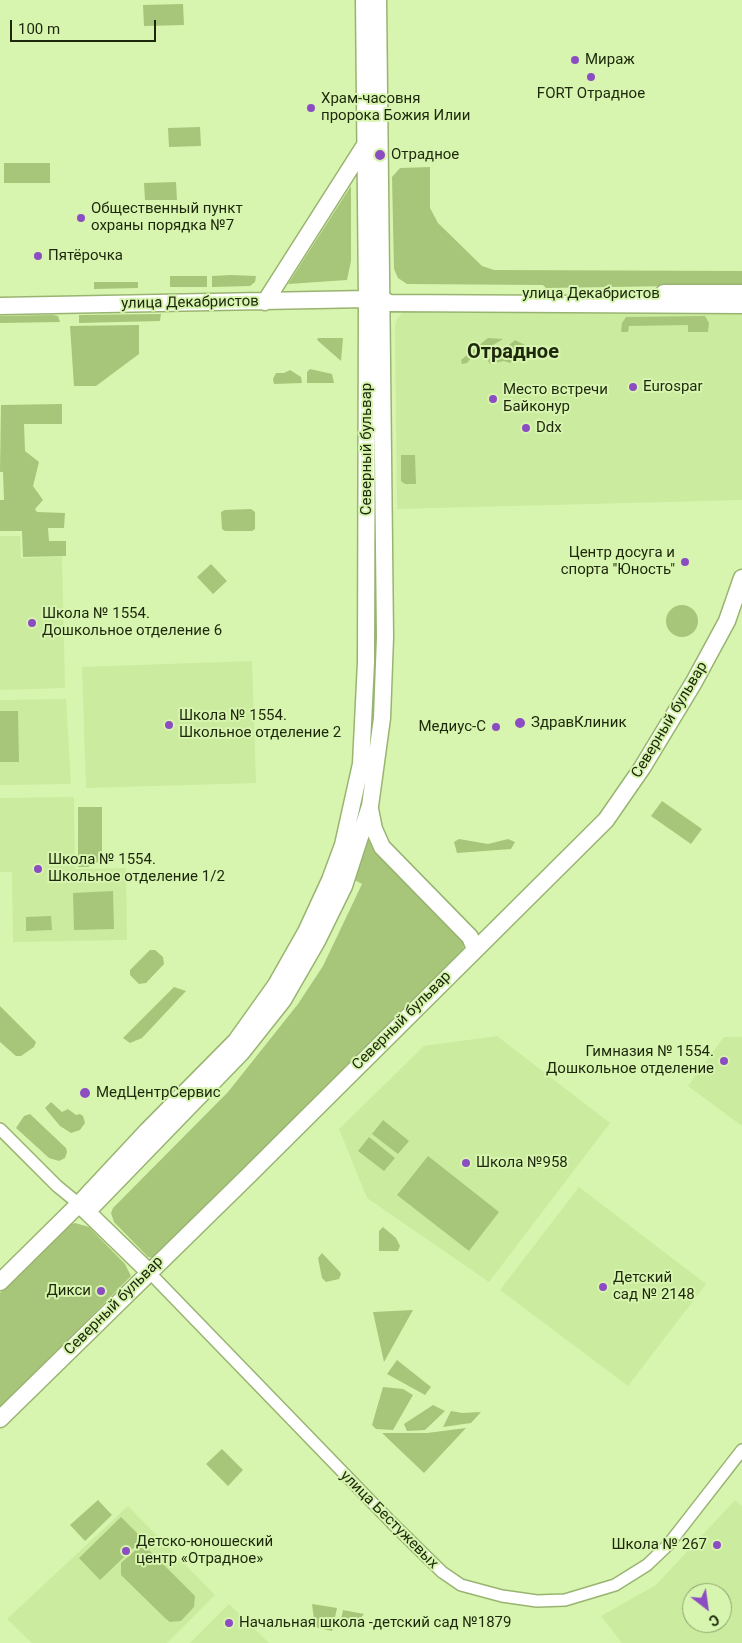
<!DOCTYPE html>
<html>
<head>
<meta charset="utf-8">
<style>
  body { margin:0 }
  #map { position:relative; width:742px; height:1643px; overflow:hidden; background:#d7f5af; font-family:Roboto,sans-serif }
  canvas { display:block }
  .north { position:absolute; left:682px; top:1583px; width:50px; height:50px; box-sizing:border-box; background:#d7f5af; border:1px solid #8da36d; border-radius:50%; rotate:150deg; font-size:14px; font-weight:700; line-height:20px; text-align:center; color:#1d270b }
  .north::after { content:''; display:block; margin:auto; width:18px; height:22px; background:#8d4dc2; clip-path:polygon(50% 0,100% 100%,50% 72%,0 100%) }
  .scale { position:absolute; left:10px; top:20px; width:146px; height:22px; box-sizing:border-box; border:2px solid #1d270b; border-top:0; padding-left:6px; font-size:15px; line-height:18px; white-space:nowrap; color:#1d270b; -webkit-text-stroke:4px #d7f5af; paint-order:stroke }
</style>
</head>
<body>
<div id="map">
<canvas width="742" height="1643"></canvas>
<div class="north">С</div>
<div class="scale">100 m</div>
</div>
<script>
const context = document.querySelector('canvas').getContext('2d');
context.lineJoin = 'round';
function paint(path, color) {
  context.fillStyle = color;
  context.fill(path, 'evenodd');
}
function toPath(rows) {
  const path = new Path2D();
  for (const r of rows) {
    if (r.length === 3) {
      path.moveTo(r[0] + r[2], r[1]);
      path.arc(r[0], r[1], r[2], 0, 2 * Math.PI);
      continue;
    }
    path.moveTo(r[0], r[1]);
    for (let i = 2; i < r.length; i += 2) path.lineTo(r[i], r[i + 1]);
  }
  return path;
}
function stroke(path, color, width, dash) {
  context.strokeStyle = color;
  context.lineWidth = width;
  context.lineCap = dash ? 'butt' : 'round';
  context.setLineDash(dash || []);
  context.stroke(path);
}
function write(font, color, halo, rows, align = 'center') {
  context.font = font + ' Roboto,sans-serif';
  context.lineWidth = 4;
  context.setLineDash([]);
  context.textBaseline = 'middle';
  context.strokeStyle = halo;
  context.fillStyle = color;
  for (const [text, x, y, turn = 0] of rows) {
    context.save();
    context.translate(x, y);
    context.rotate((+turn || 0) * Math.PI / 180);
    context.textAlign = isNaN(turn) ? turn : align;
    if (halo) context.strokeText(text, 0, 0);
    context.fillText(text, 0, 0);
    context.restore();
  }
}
const built = toPath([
  [742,309,742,500,397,509,395,325,397,319,403,312,407,311],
  [0,536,20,536,21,558,62,557,65,688,0,690],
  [252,661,256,783,86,788,82,667],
  [66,699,71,784,0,785,0,700],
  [74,797,75,869,126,868,127,940,13,942,12,872,0,872,0,798],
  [497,1036,610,1123,489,1282,367,1198,339,1129,424,1046],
  [724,1037,742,1037,742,1126,688,1086],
  [579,1187,706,1284,628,1386,500,1290],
  [735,1500,742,1506,742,1643,622,1643,601,1616,656,1585],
  [692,1593,722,1593,722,1623,692,1623],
  [128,1506,215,1595,167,1643,32,1643,7,1619],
  [229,1604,269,1643,190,1643]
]);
const green = toPath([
  [183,4,184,25,144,26,143,5],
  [200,127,201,146,169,147,168,128],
  [4,163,50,163,50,183,4,183],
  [430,167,430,208,438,223,482,266,494,270,742,271,742,285,546,288,543,285,407,284,398,278,394,269,392,177,400,168],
  [176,182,177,200,145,200,144,183],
  [351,186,351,261,347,280,288,284],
  [170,276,207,276,207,287,170,287],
  [212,276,231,275,256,276,255,282,250,286,212,287],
  [94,282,138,282,138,288,94,289],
  [161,314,160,321,79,323,79,315],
  [53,315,58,316,60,322,0,323,0,316],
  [705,316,709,323,708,332,688,332,688,325,629,326,628,332,621,332,622,323,626,317],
  [139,325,139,354,96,386,74,386,70,326],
  [318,338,343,338,341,361,317,340],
  [488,338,503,339,493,345,488,345,475,359,472,357,467,363,462,364,461,360],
  [515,340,525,345,521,353,510,363,504,361,490,364,488,361,493,352,501,352],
  [310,369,332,374,334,383,307,383,307,372],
  [290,370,301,377,302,383,274,384,273,379,276,373,284,373],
  [62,404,62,424,24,424,25,451,39,462,33,486,43,500,35,509,37,512,65,513,64,528,48,528,49,541,66,541,66,556,23,557,22,531,0,531,0,500,4,500,3,472,0,472,1,405],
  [401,455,415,455,416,484,405,484,401,481],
  [251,509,255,512,255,529,252,531,225,531,222,529,221,512,225,510],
  [211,564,227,581,213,594,197,577],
  [682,621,16],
  [0,711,18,711,19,762,0,762],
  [662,801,702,829,691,844,651,816],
  [78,807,102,807,102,860,88,867,78,867],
  [366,837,463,939,464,951,154,1258,148,1257,114,1222,111,1213,113,1208,228,1092,298,1004,323,966,362,884,351,878],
  [459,839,488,844,508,839,515,842,511,849,457,853,454,842],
  [113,891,114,929,74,930,73,893],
  [51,916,52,930,26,931,26,917],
  [150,950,155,950,163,957,164,964,146,983,139,984,130,975,130,970],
  [174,987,186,991,142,1038,130,1043,123,1038],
  [0,1006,36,1042,34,1047,21,1056,16,1056,0,1042],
  [51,1102,62,1112,68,1109,76,1115,80,1114,83,1116,85,1123,80,1130,71,1133,60,1126,45,1108],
  [30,1114,66,1148,67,1152,65,1158,59,1161,49,1158,16,1128,24,1116],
  [383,1120,409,1141,398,1154,372,1134],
  [369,1137,395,1158,384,1171,358,1151],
  [428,1156,499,1212,469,1251,397,1195],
  [75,1223,89,1227,125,1264,131,1276,0,1409,0,1293,68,1225],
  [383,1227,396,1238,400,1246,398,1251,379,1251,379,1231],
  [322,1253,340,1272,341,1274,339,1279,326,1282,322,1278,318,1258],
  [413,1310,384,1362,373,1312],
  [397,1360,431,1387,425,1395,387,1374],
  [383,1387,403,1389,413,1395,393,1430,376,1429,372,1425],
  [433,1405,445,1411,425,1430,407,1431,404,1424],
  [451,1411,462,1413,481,1412,471,1423,443,1427],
  [466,1428,424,1473,382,1433,427,1433],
  [222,1449,243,1470,228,1486,206,1464],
  [98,1500,112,1515,85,1541,70,1525],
  [121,1517,143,1539,100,1580,79,1558],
  [139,1547,150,1551,195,1596,194,1607,181,1621,170,1622,166,1619,121,1575,121,1563],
  [312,1604,337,1608,332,1631,315,1627],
  [343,1610,364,1614,351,1629,340,1626]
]);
const street = toPath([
  [0,1129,57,1186,79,1204],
  [149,1272,393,1524,442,1572,461,1585,502,1596,537,1601,565,1600,615,1585,647,1565,668,1545,742,1450]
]);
const secondary = toPath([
  [664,293,742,293],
  [265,302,365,145],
  [0,306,367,299,381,299,390,303,742,305],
  [370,809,374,829,382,847,470,937,475,949],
  [81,1206,149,1272],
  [87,1212,241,1053,283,1000,317,941,344,886,370,806,382,718,385,637,378,0],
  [0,1282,79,1204,148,1130,236,1041,276,985,306,932,330,880,343,845,361,764,366,662,367,299,364,0],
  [0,1419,248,1176,606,820,642,768,694,682,727,621,742,578]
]);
const markers = [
  [575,60,5,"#8d4dc2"],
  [591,77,5,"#8d4dc2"],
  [311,108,5,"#8d4dc2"],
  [380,155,6,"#8d4dc2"],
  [81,218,5,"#8d4dc2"],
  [38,256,5,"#8d4dc2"],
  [633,387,5,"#8d4dc2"],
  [493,399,5,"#8d4dc2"],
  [526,428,5,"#8d4dc2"],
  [685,562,5,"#8d4dc2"],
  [32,623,5,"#8d4dc2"],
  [520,723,6,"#8d4dc2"],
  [169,725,5,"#8d4dc2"],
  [496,727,5,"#8d4dc2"],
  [38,869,5,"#8d4dc2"],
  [724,1061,5,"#8d4dc2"],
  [85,1093,6,"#8d4dc2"],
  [466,1163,5,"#8d4dc2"],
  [603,1287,5,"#8d4dc2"],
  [101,1291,5,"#8d4dc2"],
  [717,1545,5,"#8d4dc2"],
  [126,1551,5,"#8d4dc2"],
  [229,1623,5,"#8d4dc2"]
];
const poiNames = [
  ["Мираж",585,60],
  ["FORT Отрадное",591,94,"center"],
  ["Храм-часовня",321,99],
  ["пророка Божия Илии",321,116],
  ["Отрадное",391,155],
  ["Общественный пункт",91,209],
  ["охраны порядка №7",91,226],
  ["Пятёрочка",48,256],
  ["Eurospar",643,387],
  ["Место встречи",503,390],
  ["Байконур",503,407],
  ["Ddx",536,428],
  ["Центр досуга и",675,553,"right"],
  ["спорта \"Юность\"",675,570,"right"],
  ["Школа № 1554.",42,614],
  ["Дошкольное отделение 6",42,631],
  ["Школа № 1554.",179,716],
  ["Школьное отделение 2",179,733],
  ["ЗдравКлиник",531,723],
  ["Медиус-С",486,727,"right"],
  ["Школа № 1554.",48,860],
  ["Школьное отделение 1/2",48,877],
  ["Гимназия № 1554.",714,1052,"right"],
  ["Дошкольное отделение",714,1069,"right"],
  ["МедЦентрСервис",96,1093],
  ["Школа №958",476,1163],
  ["Детский",613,1278],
  ["сад № 2148",613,1295],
  ["Дикси",91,1291,"right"],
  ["Детско-юношеский",136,1542],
  ["центр «Отрадное»",136,1559],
  ["Школа № 267",707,1545,"right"],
  ["Начальная школа -детский сад №1879",239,1623]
];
const streetNames = [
  ["улица Декабристов",591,294],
  ["улица Декабристов",190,303,-1],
  ["Северный бульвар",367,449,-90],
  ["Северный бульвар",670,720,-59],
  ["Северный бульвар",402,1021,-45],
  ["Северный бульвар",114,1306,-45],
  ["улица Бестужевых",389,1520,45]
];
const districtNames = [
  ["Отрадное",513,353]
];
paint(built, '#cbeb9e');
paint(green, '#a7c679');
stroke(street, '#99b471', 14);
stroke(secondary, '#99b471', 19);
stroke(street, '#fff', 11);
stroke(secondary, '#fff', 16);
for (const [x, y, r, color] of markers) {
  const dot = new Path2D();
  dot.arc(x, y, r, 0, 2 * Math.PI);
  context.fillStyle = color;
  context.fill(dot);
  stroke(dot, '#d7f5af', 2);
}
write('15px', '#1d270b', '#d7f5af', poiNames, 'left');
write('15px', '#1d270b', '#d7f5af', streetNames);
write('bold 20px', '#1d270b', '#d7f5af', districtNames);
</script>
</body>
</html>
